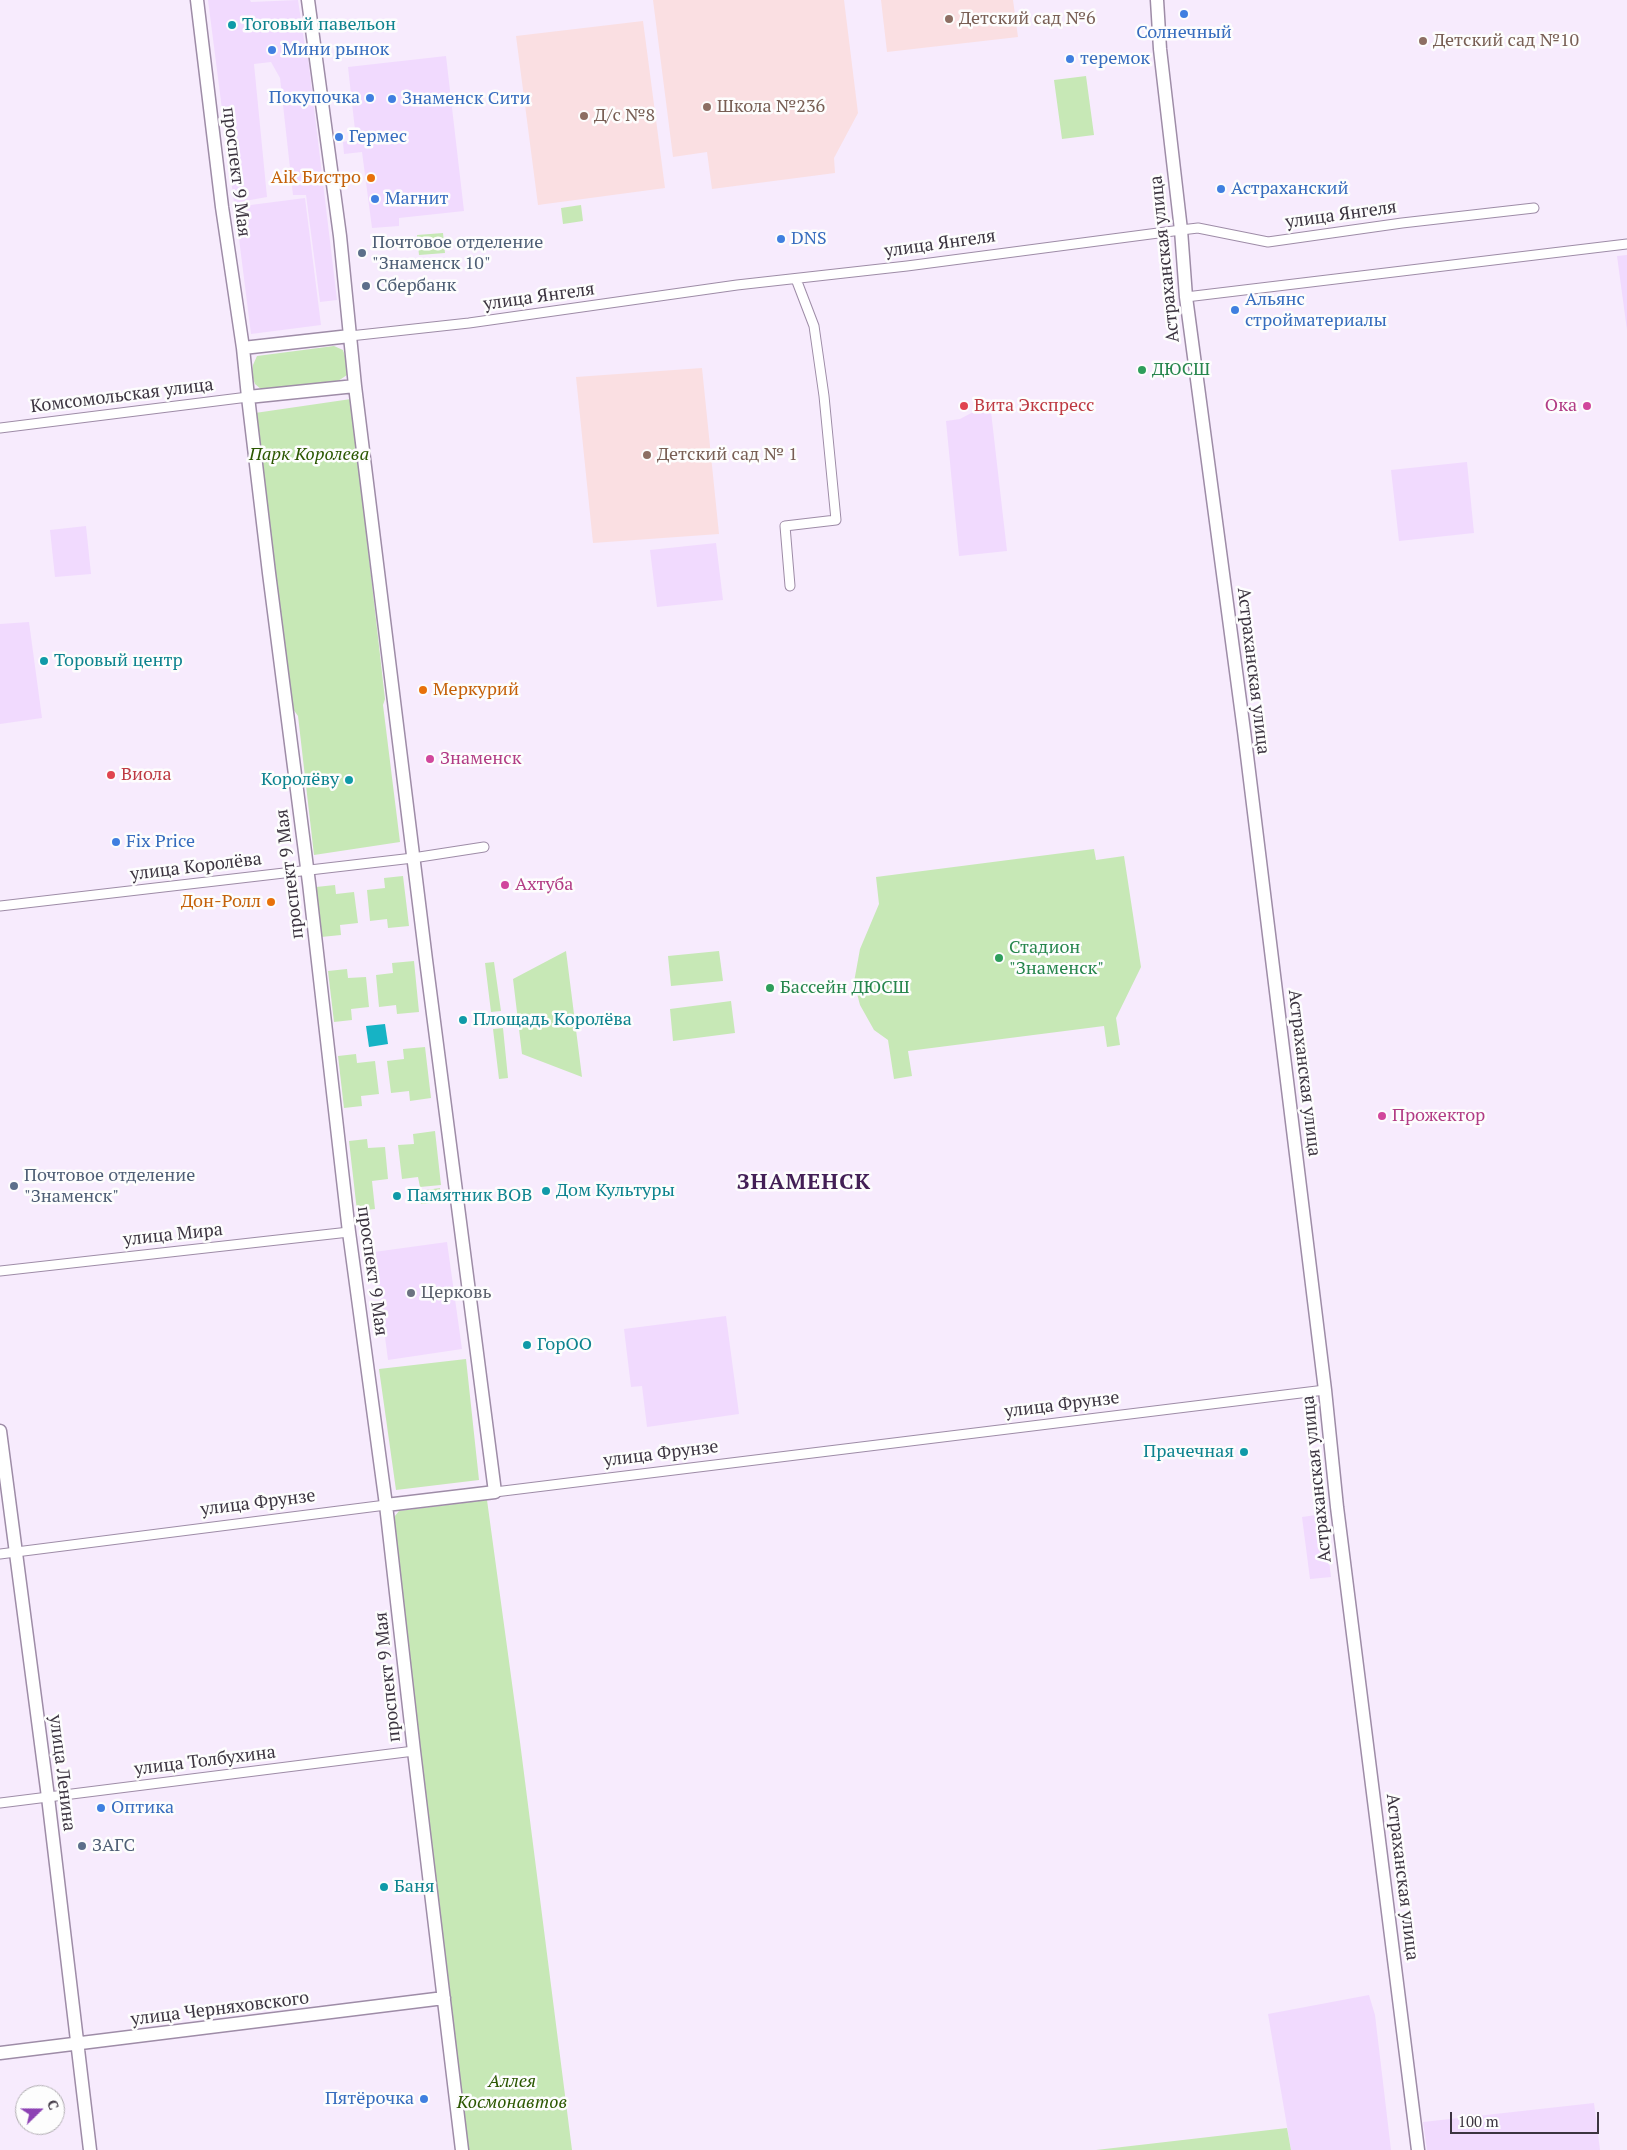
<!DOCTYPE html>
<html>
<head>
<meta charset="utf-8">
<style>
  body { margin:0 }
  #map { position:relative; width:1627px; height:2150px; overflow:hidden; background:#f7ebfd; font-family:"PT Serif",serif }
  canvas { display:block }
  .north { position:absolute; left:15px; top:2085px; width:50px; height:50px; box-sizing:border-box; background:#fdfdfd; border:1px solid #b0adb1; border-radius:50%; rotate:68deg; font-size:14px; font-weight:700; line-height:20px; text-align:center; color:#3c3440 }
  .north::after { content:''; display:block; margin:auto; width:18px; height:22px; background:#8d42b4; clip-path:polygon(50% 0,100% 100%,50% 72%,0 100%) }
  .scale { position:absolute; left:1450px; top:2112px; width:149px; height:22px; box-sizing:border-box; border:2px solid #3c3440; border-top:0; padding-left:6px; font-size:15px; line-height:18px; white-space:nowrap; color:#3c3440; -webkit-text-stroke:4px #fdfdfd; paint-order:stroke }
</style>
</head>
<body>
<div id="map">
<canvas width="1627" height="2150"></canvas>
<div class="north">С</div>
<div class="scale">100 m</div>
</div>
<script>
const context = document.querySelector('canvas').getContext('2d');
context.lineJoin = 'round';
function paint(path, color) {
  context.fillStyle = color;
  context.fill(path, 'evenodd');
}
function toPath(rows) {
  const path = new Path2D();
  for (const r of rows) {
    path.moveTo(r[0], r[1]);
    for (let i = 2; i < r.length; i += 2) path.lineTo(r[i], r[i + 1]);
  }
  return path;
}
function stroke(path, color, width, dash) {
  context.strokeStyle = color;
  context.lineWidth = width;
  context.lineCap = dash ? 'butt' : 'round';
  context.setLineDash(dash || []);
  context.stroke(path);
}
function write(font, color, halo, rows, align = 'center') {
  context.font = font + ' "PT Serif",serif';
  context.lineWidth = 5;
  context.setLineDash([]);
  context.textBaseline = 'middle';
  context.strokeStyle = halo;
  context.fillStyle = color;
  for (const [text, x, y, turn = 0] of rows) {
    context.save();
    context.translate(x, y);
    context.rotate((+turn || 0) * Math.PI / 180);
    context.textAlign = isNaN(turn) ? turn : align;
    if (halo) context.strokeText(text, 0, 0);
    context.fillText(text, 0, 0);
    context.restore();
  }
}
const built = toPath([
  [208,0,250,0,251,2,298,0,304,40,308,57,337,300,320,302,306,195,293,195,280,78,271,62,254,64,267,197,234,203],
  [446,56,464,211,399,218,399,226,372,228,362,152,344,154,343,142,356,139,348,67],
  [305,198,321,325,251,334,235,207],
  [1627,255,1627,330,1617,256],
  [990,403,1007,551,959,556,946,421,960,419],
  [1467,462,1474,533,1399,541,1391,470],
  [86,526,91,574,55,577,50,530],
  [716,543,723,600,657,607,650,550],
  [29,622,42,718,0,724,0,624],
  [447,1242,462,1349,388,1360,374,1252],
  [726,1316,739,1414,647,1427,642,1386,631,1387,624,1329],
  [1323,1514,1331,1577,1310,1579,1302,1517],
  [1369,1995,1375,2015,1391,2150,1291,2150,1268,2014],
  [1594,2103,1600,2150,1427,2150,1423,2122]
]);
const education = toPath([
  [653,0,844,0,858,113,834,158,835,173,712,189,707,152,673,157],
  [881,0,1013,0,1018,37,887,52],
  [643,21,665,188,538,205,516,36],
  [702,368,719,534,593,543,576,377]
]);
const green = toPath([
  [1086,76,1094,135,1062,139,1054,80],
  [581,205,583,221,563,224,561,208],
  [443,233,445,253,419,255,417,235],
  [334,346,343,350,346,359,347,375,338,381,262,390,255,384,252,376,253,365,257,356],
  [351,399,385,699,383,705,400,842,314,855,298,716,293,709,255,413],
  [1094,849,1096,860,1124,856,1141,967,1116,1018,1120,1045,1107,1047,1104,1026,908,1051,912,1076,894,1079,888,1040,874,1030,860,1005,854,982,860,949,879,904,876,877],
  [403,876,409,926,388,928,387,919,370,921,367,890,385,888,384,878],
  [335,885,336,894,354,892,358,923,340,925,341,935,321,937,316,887],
  [566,951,582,1077,522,1054,513,979],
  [719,951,723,981,671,986,668,956],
  [414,961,419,1012,397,1014,396,1005,379,1007,376,975,393,973,392,963],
  [494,962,501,1011,491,1012,485,963],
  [347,969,348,978,366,977,369,1007,351,1009,352,1020,334,1022,328,971],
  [731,1001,735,1033,673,1041,670,1009],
  [503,1028,508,1078,499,1079,493,1029],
  [425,1047,431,1098,410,1101,409,1091,391,1093,387,1061,404,1059,403,1049],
  [356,1054,357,1063,375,1061,379,1094,361,1096,362,1106,344,1108,338,1056],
  [435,1131,441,1185,420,1187,418,1177,402,1179,398,1145,414,1144,413,1134],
  [367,1139,368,1148,385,1147,388,1179,372,1181,375,1209,357,1211,349,1141],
  [440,1188,442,1202,421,1204,419,1191],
  [466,1359,479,1480,396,1490,379,1369],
  [487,1500,520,1742,572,2150,467,2150,390,1522,399,1511],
  [1287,2128,1291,2150,1096,2150]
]);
const water = toPath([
  [385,1024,388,1044,369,1047,366,1026]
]);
const street = toPath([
  [1186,297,1627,244],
  [350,336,469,323,737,285,907,266,1181,230,1198,228,1268,242,1402,223,1534,208],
  [0,428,248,397],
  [790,586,785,526,836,520,824,396,814,326,796,279],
  [0,906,413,858,484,847],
  [0,1271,349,1232],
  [495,1492,1325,1390],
  [0,1554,386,1505],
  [0,1803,414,1751]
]);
const secondary = toPath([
  [197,0,222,207,243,348],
  [308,0,340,236,355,386,248,397,243,348,350,336],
  [1157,0,1160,49,1181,230,1186,297,1244,731,1325,1390,1337,1507,1418,2150],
  [355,386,426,960,495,1492,386,1505],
  [248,397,269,573,309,883,349,1232,386,1505,414,1751,462,2150],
  [0,1431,48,1797,90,2150],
  [0,2053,444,1998]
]);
const markers = [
  [1184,14,5,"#3f7fe0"],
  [949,19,5,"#8d6e63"],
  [232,25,5,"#0f9aa8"],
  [1423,41,5,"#8d6e63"],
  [272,50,5,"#3f7fe0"],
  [1070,59,5,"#3f7fe0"],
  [370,98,5,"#3f7fe0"],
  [392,99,5,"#3f7fe0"],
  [707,107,5,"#8d6e63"],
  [584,116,5,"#8d6e63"],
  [339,137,5,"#3f7fe0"],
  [371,178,5,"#e8710a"],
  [1221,189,5,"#3f7fe0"],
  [375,199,5,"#3f7fe0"],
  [781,239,5,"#3f7fe0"],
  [362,253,5,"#5c6f8a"],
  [366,286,5,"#5c6f8a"],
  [1235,310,5,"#3f7fe0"],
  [1142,370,5,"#2e9e5b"],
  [964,406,5,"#e0444e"],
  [1587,406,5,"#d1479c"],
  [647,455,5,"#8d6e63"],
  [44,661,5,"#0f9aa8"],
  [423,690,5,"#e8710a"],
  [430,759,5,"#d1479c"],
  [111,775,5,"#e0444e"],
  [349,780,5,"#0f9aa8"],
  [116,842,5,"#3f7fe0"],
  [505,885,5,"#d1479c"],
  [271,902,5,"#e8710a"],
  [999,958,5,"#2e9e5b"],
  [770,988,5,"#2e9e5b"],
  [463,1020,5,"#0f9aa8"],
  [1382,1116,5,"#d1479c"],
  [14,1186,5,"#5c6f8a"],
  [546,1191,5,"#0f9aa8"],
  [397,1196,5,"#0f9aa8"],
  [411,1293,5,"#6b7280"],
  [527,1345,5,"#0f9aa8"],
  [1244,1452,5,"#0f9aa8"],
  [101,1808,5,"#3f7fe0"],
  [82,1846,5,"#5c6f8a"],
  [384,1887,5,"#0f9aa8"],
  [424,2099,5,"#3f7fe0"]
];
const educationNames = [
  ["Детский сад №6",959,19],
  ["Детский сад №10",1433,41],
  ["Школа №236",717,107],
  ["Д/с №8",594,116],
  ["Детский сад № 1",657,455]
];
const cultureNames = [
  ["Тоговый павельон",242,25],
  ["Торовый центр",54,661],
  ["Королёву",339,780,"right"],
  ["Площадь Королёва",473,1020],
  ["Дом Культуры",556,1191],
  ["Памятник ВОВ",407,1196],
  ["ГорОО",537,1345],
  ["Прачечная",1234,1452,"right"],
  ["Баня",394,1887]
];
const shopNames = [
  ["Солнечный",1184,33,"center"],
  ["Мини рынок",282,50],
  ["теремок",1080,59],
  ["Покупочка",360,98,"right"],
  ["Знаменск Сити",402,99],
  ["Гермес",349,137],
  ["Астраханский",1231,189],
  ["Магнит",385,199],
  ["DNS",791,239],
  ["Альянс",1245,300],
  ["стройматериалы",1245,321],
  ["Fix Price",126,842],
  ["Оптика",111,1808],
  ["Пятёрочка",414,2099,"right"]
];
const streetNames = [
  ["проспект 9 Мая",236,172,83],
  ["улица Янгеля",1341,215,-8],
  ["улица Янгеля",940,244,-8],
  ["Астраханская улица",1165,259,-96],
  ["улица Янгеля",539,297,-8],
  ["Комсомольская улица",122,396,-7],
  ["Астраханская улица",1253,671,83],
  ["улица Королёва",196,867,-7],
  ["проспект 9 Мая",290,874,-97],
  ["Астраханская улица",1304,1073,83],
  ["улица Мира",173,1235,-6],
  ["проспект 9 Мая",372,1271,82],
  ["улица Фрунзе",1062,1405,-7],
  ["улица Фрунзе",661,1454,-7],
  ["Астраханская улица",1317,1479,-96],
  ["улица Фрунзе",258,1503,-7],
  ["проспект 9 Мая",388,1677,-96],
  ["улица Толбухина",205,1761,-7],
  ["улица Ленина",62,1773,83],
  ["Астраханская улица",1402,1877,83],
  ["улица Черняховского",220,2009,-7]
];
const foodNames = [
  ["Aik Бистро",361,178],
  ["Меркурий",433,690,"left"],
  ["Дон-Ролл",261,902]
];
const serviceNames = [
  ["Почтовое отделение",372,243],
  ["\"Знаменск 10\"",372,264],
  ["Сбербанк",376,286],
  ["Почтовое отделение",24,1176],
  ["\"Знаменск\"",24,1197],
  ["ЗАГС",92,1846]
];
const leisureNames = [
  ["ДЮСШ",1152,370],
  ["Стадион",1009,948],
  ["\"Знаменск\"",1009,969],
  ["Бассейн ДЮСШ",780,988]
];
const healthNames = [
  ["Вита Экспресс",974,406],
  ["Виола",121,775]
];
const hotelNames = [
  ["Ока",1577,406,"right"],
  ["Знаменск",440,759],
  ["Ахтуба",515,885],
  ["Прожектор",1392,1116]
];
const parkNames = [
  ["Парк Королева",309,455],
  ["Аллея",512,2082],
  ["Космонавтов",512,2103]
];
const worshipNames = [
  ["Церковь",421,1293]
];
const districtNames = [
  ["ЗНАМЕНСК",804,1183]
];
paint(built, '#f1dafe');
paint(education, '#fadfe2');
paint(green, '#c7e8b6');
paint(water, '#16b3c5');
stroke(street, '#9e8ca7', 11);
stroke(secondary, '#9e8ca7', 15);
stroke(street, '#fff', 9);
stroke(secondary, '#fff', 12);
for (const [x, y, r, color] of markers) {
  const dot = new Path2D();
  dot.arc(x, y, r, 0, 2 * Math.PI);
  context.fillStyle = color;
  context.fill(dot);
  stroke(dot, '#fdfdfd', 2);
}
write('18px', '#785e54', '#fdfdfd', educationNames, 'left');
write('18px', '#0d838f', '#fdfdfd', cultureNames, 'left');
write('18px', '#366cbe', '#fdfdfd', shopNames, 'left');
write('18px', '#3c3440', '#fdfdfd', streetNames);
write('18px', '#c56008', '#fdfdfd', foodNames, 'right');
write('18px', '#4e5e75', '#fdfdfd', serviceNames, 'left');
write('18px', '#27864d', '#fdfdfd', leisureNames, 'left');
write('18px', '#be3a42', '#fdfdfd', healthNames, 'left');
write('18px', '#b23c85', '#fdfdfd', hotelNames, 'left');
write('italic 18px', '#2b5701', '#fdfdfd', parkNames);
write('18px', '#5b616d', '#fdfdfd', worshipNames, 'left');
context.letterSpacing = '1px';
write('bold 22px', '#431f56', '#fdfdfd', districtNames);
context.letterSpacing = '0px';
</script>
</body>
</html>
